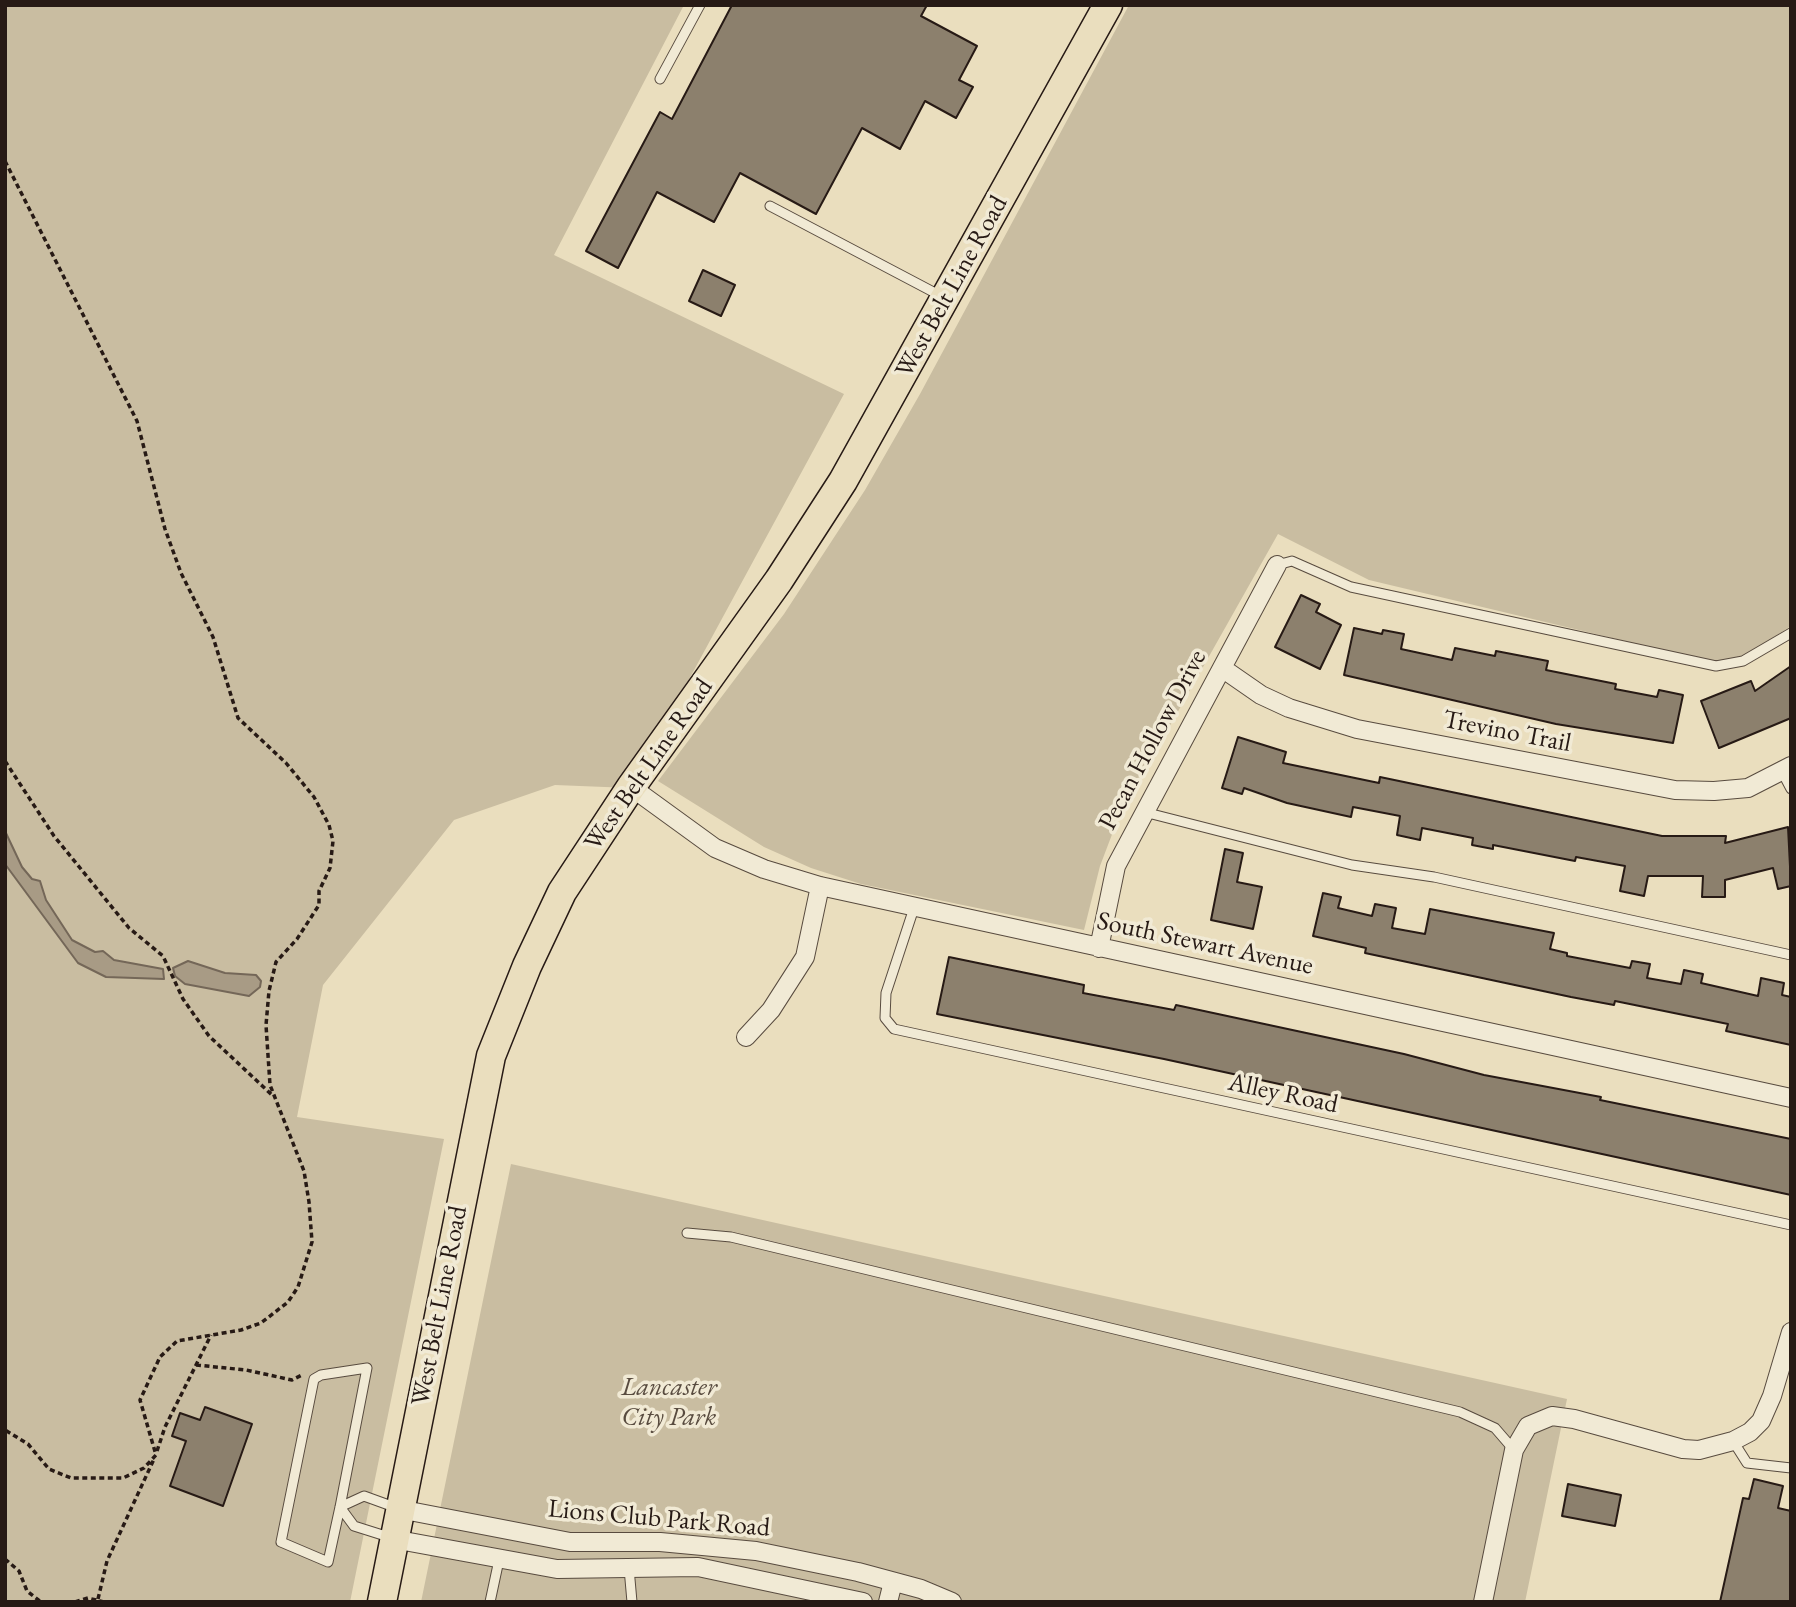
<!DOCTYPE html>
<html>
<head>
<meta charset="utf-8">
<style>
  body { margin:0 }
  #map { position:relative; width:1796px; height:1607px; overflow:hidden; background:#eadebe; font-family:"EB Garamond",serif }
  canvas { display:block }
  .frame { position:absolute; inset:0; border:7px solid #271a15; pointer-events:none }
</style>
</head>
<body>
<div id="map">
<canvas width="1796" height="1607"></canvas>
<div class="frame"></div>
</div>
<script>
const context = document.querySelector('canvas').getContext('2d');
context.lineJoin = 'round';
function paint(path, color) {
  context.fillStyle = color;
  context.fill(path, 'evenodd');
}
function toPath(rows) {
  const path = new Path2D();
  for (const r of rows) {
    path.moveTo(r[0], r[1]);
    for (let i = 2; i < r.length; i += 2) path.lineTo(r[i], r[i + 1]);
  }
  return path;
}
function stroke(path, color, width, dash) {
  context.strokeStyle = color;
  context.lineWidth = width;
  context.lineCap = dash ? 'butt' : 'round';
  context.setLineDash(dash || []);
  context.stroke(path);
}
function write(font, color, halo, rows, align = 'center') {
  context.font = font + ' "EB Garamond",serif';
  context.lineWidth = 7;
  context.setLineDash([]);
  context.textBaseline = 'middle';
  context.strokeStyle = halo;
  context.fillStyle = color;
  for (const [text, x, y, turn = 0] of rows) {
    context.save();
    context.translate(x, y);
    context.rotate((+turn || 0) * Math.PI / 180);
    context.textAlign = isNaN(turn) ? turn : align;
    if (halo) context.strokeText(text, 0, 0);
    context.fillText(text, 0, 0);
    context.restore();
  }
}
const green = toPath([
  [5,5,684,5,554,255,844,394,630,788,555,785,454,820,323,985,297,1117,444,1139,350,1602,5,1602],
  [1129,5,1791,5,1791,626,1744,657,1713,662,1369,580,1278,534,1119,816,1100,866,1084,930,861,884,811,868,764,847,658,781,784,614,865,490,920,394],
  [511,1164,1567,1399,1525,1602,421,1602]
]);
const water = toPath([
  [5,831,22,867,32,879,40,881,46,900,72,940,95,952,103,951,114,960,163,969,164,979,106,977,78,963,5,864,5,831],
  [188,961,225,973,256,975,261,981,260,987,249,996,185,984,175,976,173,968,188,961]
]);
const building = toPath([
  [732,5,927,5,921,16,977,46,959,80,973,87,956,118,925,101,900,149,862,128,816,214,740,173,714,222,657,192,618,268,586,251,660,112,672,119,732,5],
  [703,270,735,285,721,316,689,301,703,270],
  [1301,595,1320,604,1316,612,1341,625,1320,669,1275,647,1301,595],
  [1354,628,1382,634,1383,630,1404,634,1401,649,1452,660,1455,648,1495,656,1496,651,1548,661,1546,670,1616,684,1615,689,1657,697,1659,690,1683,695,1673,743,1556,724,1344,675,1354,628],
  [1791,666,1791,718,1719,748,1701,701,1751,681,1755,691,1791,666],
  [1238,737,1286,752,1283,763,1379,783,1380,777,1662,836,1726,836,1725,843,1788,827,1791,886,1778,889,1773,868,1725,880,1725,897,1702,897,1703,876,1648,876,1644,896,1620,891,1625,866,1576,857,1575,861,1493,845,1493,849,1472,845,1473,838,1422,828,1420,840,1397,835,1400,816,1353,807,1351,817,1287,803,1244,788,1242,794,1222,788,1238,737],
  [1225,849,1243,853,1237,882,1262,887,1253,929,1211,920,1225,849],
  [1323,893,1341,897,1338,908,1372,916,1375,904,1396,908,1392,928,1425,934,1430,909,1554,933,1550,949,1567,953,1567,956,1630,968,1632,961,1650,964,1647,978,1681,984,1684,970,1703,974,1701,983,1758,996,1761,978,1784,983,1782,995,1791,997,1791,1045,1726,1031,1728,1024,1615,1001,1614,1005,1571,997,1365,953,1366,948,1313,936,1323,893],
  [949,957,1084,985,1083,993,1174,1010,1176,1005,1404,1054,1484,1075,1601,1097,1600,1100,1791,1139,1791,1195,1164,1059,937,1014,949,957],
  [205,1407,252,1424,223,1506,170,1486,186,1441,172,1436,180,1413,200,1420,205,1407],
  [1754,1479,1783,1486,1778,1508,1791,1511,1791,1602,1720,1602,1743,1498,1749,1499,1754,1479],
  [1568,1484,1621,1495,1615,1526,1562,1516,1568,1484]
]);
const path = toPath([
  [5,161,137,421,165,529,181,573,213,637,238,718,286,763,314,797,329,825,333,841,330,868,319,891,319,905,297,939,276,962,269,991,266,1025,270,1085,304,1171,309,1202,312,1242,298,1287,288,1302,261,1323,241,1330,177,1341,160,1357,140,1400,156,1455,144,1468,123,1478,71,1478,49,1469,28,1444,5,1430],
  [5,761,54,836,129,928,163,956,183,999,209,1036,272,1095],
  [196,1365,246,1370,292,1380,302,1375],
  [157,1451,165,1427,211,1335],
  [5,1559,19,1571,27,1591,41,1602],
  [98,1599,107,1561,154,1459],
  [75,1602,88,1598,104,1602]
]);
const lane = toPath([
  [660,79,700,5],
  [770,206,941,296],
  [1277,565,1292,561,1351,587,1716,666,1743,661,1791,633],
  [1782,772,1791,789],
  [1144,812,1352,865,1434,877,1791,955],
  [914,908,886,993,885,1018,894,1029,1791,1225],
  [687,1233,731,1237,1460,1412,1495,1428,1514,1450],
  [367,1368,340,1507,328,1562,281,1542,314,1379,321,1375,367,1368],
  [1733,1441,1747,1463,1791,1468],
  [392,1538,354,1526,340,1507,364,1496,397,1508],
  [629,1568,632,1602],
  [490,1602,499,1560]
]);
const street = toPath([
  [1222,668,1261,695,1289,708,1357,729,1675,790,1714,791,1748,788,1791,766],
  [631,787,715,848,764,869,820,886,1791,1098],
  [1099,948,1116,866,1277,565],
  [746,1037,771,1010,805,957,820,886],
  [399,1509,570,1542,660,1542,756,1551,858,1572,921,1589,952,1602],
  [393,1539,557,1569,698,1567,863,1602],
  [888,1602,893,1582],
  [1483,1602,1514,1450,1528,1426,1552,1416,1574,1419,1683,1449,1699,1450,1733,1441,1750,1432,1761,1421,1772,1396,1791,1332]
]);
const primary = toPath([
  [382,1602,491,1056,527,966,562,892,631,787,779,580,843,481,1108,5]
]);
const streetNames = [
  ["West Belt Line Road",952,287,-61],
  ["Trevino Trail",1507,732,11],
  ["Pecan Hollow Drive",1153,740,-62],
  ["West Belt Line Road",649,765,-55],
  ["South Stewart Avenue",1205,944,12],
  ["Alley Road",1283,1094,12],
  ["West Belt Line Road",440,1306,-79],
  ["Lions Club Park Road",659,1519,5]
];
const parkNames = [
  ["Lancaster",669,1388],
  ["City Park",669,1418]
];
paint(green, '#c9bda1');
paint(water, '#a89b85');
stroke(water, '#746758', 2);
paint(building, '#8c806d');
stroke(building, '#271a15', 2);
stroke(lane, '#584b3f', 11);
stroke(street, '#584b3f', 20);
stroke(primary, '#271a15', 31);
stroke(path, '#271a15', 3.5, [5, 3.5]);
stroke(lane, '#f1ead5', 9);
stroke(street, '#f1ead5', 18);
stroke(primary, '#eadebe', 28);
write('26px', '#271a15', '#f1ead5', streetNames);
write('italic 26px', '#584b3f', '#f1ead5', parkNames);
</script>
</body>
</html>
